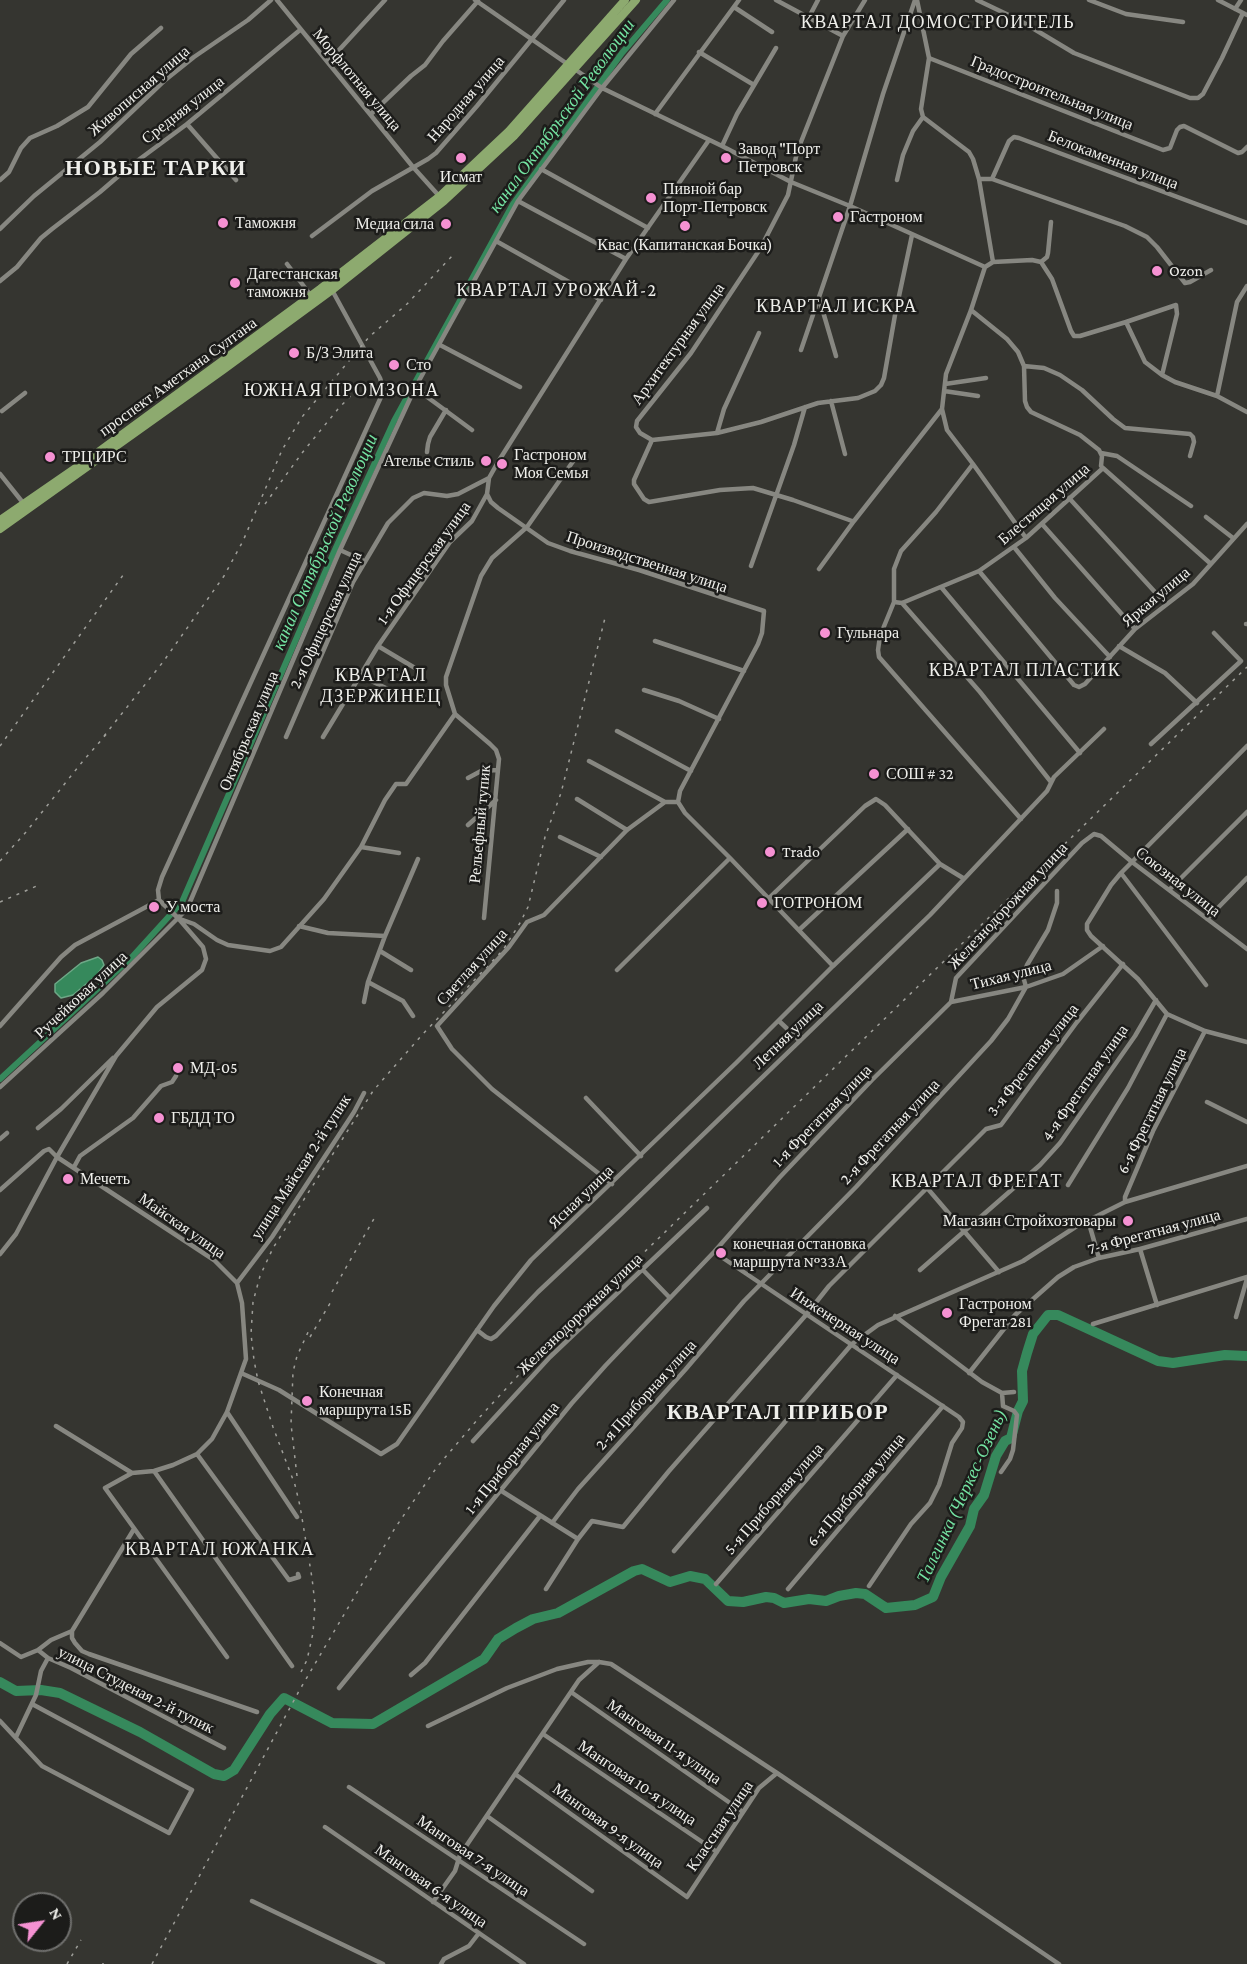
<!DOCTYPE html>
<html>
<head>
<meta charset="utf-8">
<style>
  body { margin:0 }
  #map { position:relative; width:1247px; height:1964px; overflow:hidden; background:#353530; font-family:"Crimson Pro",serif }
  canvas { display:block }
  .north { position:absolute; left:12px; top:1892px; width:60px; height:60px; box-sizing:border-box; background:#1c1c1a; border:2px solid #70706e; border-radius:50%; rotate:60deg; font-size:16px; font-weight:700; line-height:24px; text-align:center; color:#efefeb }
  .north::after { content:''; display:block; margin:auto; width:21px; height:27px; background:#f591d2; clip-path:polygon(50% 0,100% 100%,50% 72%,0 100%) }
</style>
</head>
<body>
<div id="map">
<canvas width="1247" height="1964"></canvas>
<div class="north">N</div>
</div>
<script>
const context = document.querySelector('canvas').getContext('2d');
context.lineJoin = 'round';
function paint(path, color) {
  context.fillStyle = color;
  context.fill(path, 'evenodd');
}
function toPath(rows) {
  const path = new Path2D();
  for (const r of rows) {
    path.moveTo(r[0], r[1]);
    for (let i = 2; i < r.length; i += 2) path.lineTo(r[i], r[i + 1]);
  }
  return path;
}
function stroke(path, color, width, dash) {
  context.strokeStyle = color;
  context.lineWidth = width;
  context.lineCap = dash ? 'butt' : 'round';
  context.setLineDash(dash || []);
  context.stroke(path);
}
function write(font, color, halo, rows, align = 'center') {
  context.font = font + ' "Crimson Pro",serif';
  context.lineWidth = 5;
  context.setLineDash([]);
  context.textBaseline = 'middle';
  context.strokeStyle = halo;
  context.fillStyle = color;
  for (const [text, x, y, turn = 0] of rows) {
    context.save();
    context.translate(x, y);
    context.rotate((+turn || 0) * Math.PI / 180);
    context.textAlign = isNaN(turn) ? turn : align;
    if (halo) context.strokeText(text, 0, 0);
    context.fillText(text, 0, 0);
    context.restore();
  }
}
const water = toPath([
  [98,957,102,960,104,965,97,975,73,995,61,998,55,992,55,984,81,963,98,957]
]);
const canal = toPath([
  [0,1079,132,957,182,902,333,554,394,421,513,204,622,53,667,0]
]);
const river = toPath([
  [0,1682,16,1691,41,1690,60,1693,140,1732,214,1774,224,1776,234,1770,270,1714,284,1698,332,1723,373,1724,484,1659,498,1639,516,1628,533,1619,558,1613,634,1571,642,1569,670,1582,690,1576,705,1579,728,1601,743,1602,766,1597,774,1598,784,1603,809,1599,826,1601,839,1596,856,1593,865,1594,886,1608,915,1605,933,1597,941,1577,970,1526,974,1509,984,1495,996,1456,1005,1441,1011,1438,1018,1411,1023,1401,1022,1371,1027,1353,1033,1334,1048,1315,1058,1315,1158,1361,1173,1363,1225,1355,1247,1356]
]);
const street = toPath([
  [277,0,413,167,440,197],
  [475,0,602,88,722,146,791,182,850,206,985,267,993,262,1032,260,1041,262,1052,279,1071,331,1074,336,1080,336,1126,322,1145,362,1162,375,1175,382,1217,396,1247,412],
  [776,0,843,36],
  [865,0,843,36,797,152,788,195,760,249,691,353,637,421,636,427,640,433,652,440,717,433,761,422,818,403,858,398,875,391,881,385,884,378,895,315,912,235],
  [917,0,929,58,921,109,923,117,969,152,973,159,979,179,993,262],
  [977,0,1019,20,1074,53,1190,98,1198,98,1203,94,1222,58,1243,13],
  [1089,0,1126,14,1183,22],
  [1218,0,1247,15],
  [734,7,772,32],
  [1235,9,1241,0],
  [809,17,818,0],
  [699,52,754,85],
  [929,58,1163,150,1170,148,1177,130,1180,127,1184,126,1238,153,1242,152,1247,147],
  [328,62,385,0],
  [371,114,411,76,425,65,443,41,478,1],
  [655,114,739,0],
  [187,124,236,180],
  [709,140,626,259,498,462,489,478,487,494,491,502,498,508,548,543,570,551,639,570,764,611,762,633,758,644,680,791,678,802,685,813,730,858,833,966],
  [722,146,737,114,776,48],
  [541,169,648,228],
  [979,179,992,179,1125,226,1147,237,1157,247,1185,283,1190,282,1211,270],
  [992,179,1009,141,1014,137,1019,138,1247,223],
  [0,180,9,172,21,148,30,138,57,126,88,107,131,54,161,28],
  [897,180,903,155,913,131,923,117],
  [518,201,626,259],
  [0,229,34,196,100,142,164,81,194,57,248,20,271,0],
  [312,236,372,191,428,159,436,153,477,106,564,0],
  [496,241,601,300],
  [1041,262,1047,257,1048,253,1051,222],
  [287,264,312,297],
  [985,267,971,310,946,374,942,409,947,430,973,464,936,512,901,551,894,569,894,602,880,636,878,650,879,657,1021,819],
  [0,281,17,267,41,238,52,229,100,192,129,167,187,124,300,30],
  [819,298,836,356],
  [1126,322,1176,305,1177,314,1162,375],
  [440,345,520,387],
  [801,350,850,206,883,94,915,0],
  [1024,366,1044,368,1060,375,1082,390,1113,419,1125,428,1190,434,1193,437,1194,442,1190,456],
  [945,384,986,378],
  [415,388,472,430],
  [944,391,978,396],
  [1217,396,1237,302,1247,286],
  [831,401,845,454],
  [2,411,25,393],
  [717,433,724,409,759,333],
  [652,440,634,480,634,484,644,499,649,502,720,490,753,488,793,500,852,521,854,521,942,409],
  [427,452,428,444,430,437,446,410],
  [1101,453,1117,456,1191,506],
  [973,464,1026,538],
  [1103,468,1211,564],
  [0,474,24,504],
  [1069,498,1165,603],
  [1206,517,1233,538],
  [1042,524,1135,629],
  [1014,547,1055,598,1110,657],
  [340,550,364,561],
  [751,566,794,445,805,407],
  [819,569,854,521],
  [979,571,1074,685,1079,687,1085,684,1135,629,1193,584,1247,524],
  [941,587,1080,753],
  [894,602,902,603,979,571,1026,538,1103,468,1101,466,1102,456,1099,450,1080,435,1031,412,1027,407,1025,401,1024,366,1018,352,1007,339,971,310],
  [902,603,980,692,1051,782],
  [1246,624,1247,624],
  [655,641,744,671],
  [378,646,415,668],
  [1119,646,1165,673,1197,703],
  [361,676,392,691],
  [644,690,679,701,719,719],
  [455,714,490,744,496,750,499,759,484,918],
  [617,731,691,771],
  [286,737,353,582,388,523,413,498,424,493,447,496,458,494,489,478],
  [323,737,378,646,450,542,472,521,487,494],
  [1151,744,1241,661,1214,633],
  [1247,746,1121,873,1111,885,1087,924,1087,930,1091,936,1138,979,1167,1014,1205,1031,1247,1042],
  [589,761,665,802],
  [468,778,481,771,498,770],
  [577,799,627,830],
  [468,825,496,800],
  [560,837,601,857],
  [361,847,399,853],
  [1121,873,1206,985],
  [1169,890,1247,812],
  [769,898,865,806,876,799,885,805,940,864,963,878],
  [159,900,178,918,203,947,206,959,202,970,157,1007,116,1056,57,1157,214,1260,237,1283,242,1303,246,1359,227,1412,212,1439,197,1454,173,1465,154,1471,132,1473,105,1488,227,1657],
  [180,919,194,924,217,940,228,945,270,951,281,947,324,899,361,847,385,800,396,784,406,784,455,714,446,685,446,677,481,576,492,558,527,527,574,460],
  [1207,919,1247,878],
  [299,926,328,933,385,936,418,859],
  [799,930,908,829],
  [380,951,411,970],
  [617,970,730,858],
  [368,982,403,1001,413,1016],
  [364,1002,368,982,385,936],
  [951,1002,956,978,1082,843,1094,834,1101,836,1132,862,1247,949],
  [951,1002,1026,987,1063,974,1103,946],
  [779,1021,800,1041],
  [0,1026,61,957,75,945,159,900,158,890,162,877,381,397,383,388,380,378,332,290],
  [0,1087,103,993,187,909,340,550,415,388,518,201,602,88,674,0],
  [586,1098,641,1156],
  [1207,1102,1247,1122],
  [38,1128,61,1109,113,1058],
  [0,1139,7,1133],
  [74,1167,80,1156,133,1118,161,1086,172,1082,176,1076],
  [612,1184,492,1089,452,1049,437,1026,509,947,527,922,544,915,627,830,665,802,678,802],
  [1068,1185,1128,1088,1167,1014],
  [928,1189,999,1272],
  [0,1190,44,1151,49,1149,57,1157,16,1234,0,1254],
  [1125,1202,1125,1197,1153,1131,1205,1031],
  [1088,1220,1099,1258],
  [1140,1249,1157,1305],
  [714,1252,959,1417,963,1422,962,1428,952,1443,939,1485,930,1503,911,1524,869,1586],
  [643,1270,670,1298],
  [920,1270,1040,1165,1060,1143,1135,1036,1156,1000],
  [237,1283,272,1237,354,1112,364,1093],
  [895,1316,982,1382,1002,1393,1014,1392],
  [1236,1317,1247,1279],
  [1093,1324,1247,1277],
  [477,1330,486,1337,491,1339,496,1336,538,1292,621,1214,930,915,1047,791,1054,777,1104,729],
  [241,1373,279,1390,381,1454,397,1444,494,1306,531,1260,736,1063,833,966,940,864],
  [969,1373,1015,1315,1058,1277,1074,1267,1099,1258,1140,1249,1247,1219],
  [227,1412,297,1517],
  [56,1426,132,1473],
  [473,1441,550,1357,707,1208],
  [197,1454,289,1580,299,1577,298,1574],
  [154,1471,292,1666],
  [1001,1472,1010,1459,1013,1450,1017,1415,1014,1411,1003,1406,1002,1393],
  [500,1490,578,1539],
  [552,1523,578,1489,685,1370,744,1301,856,1187,991,1041,1008,1019,1026,987,1023,976,1027,965,1048,930,1057,903,1057,891],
  [674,1551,852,1344,878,1325,1023,1261,1077,1226,1125,1202,1247,1166],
  [716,1584,897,1375],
  [546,1589,578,1539,592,1521,623,1527,669,1471,806,1315,829,1286,986,1129,1001,1125,1077,1022,1123,964],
  [788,1589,943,1406],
  [72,1631,72,1638,75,1643,82,1651,89,1654,257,1712],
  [0,1643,21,1657,38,1650,51,1640,72,1631,134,1529],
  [38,1650,48,1658,71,1668,224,1748],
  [411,1675,425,1663,540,1516],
  [339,1688,572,1403,606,1365,714,1252,780,1177,872,1080,951,1002],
  [571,1692,743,1812],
  [0,1721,42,1766,169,1833,192,1790,32,1704],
  [428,1726,507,1688,557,1669,588,1662,599,1662,611,1664,777,1773,1059,1964],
  [543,1734,717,1852],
  [16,1737,36,1695,41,1671,48,1658],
  [515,1774,687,1897,759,1788,777,1773],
  [349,1787,584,1944],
  [487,1816,592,1891],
  [325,1827,524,1964],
  [252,1901,383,1964],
  [433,1902,455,1871,460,1855,579,1680,599,1662],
  [441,1964,444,1959,469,1946,479,1933]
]);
const primary = toPath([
  [0,520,90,458,218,364,320,289,440,196,509,131,625,0],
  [0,529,223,370,332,290,444,201,514,136,636,0]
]);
const rail = toPath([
  [265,504,302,453,338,409,361,385],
  [104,736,163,662,224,576,243,541,282,450,302,417,369,337,407,304,452,256],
  [0,746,126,571],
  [0,861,26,832,83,761,110,730],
  [0,902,39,885],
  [332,1292,375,1217],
  [310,1337,332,1300],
  [297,1476,291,1424,293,1372,297,1356,310,1328],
  [301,1672,307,1660,313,1633,315,1604,312,1578,300,1506,295,1485,273,1427,258,1381,254,1360,251,1334,253,1302,260,1276,273,1248,373,1091,421,1036,503,950,520,923,528,907,545,837,561,793,606,614],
  [67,1964,81,1940],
  [103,1964,103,1963],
  [152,1964,299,1691,395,1528,437,1467,478,1419,526,1367,1247,667]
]);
const markers = [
  [461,158,6,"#f591d2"],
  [726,158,6,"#f591d2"],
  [651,198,6,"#f591d2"],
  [838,217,6,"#f591d2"],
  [223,223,6,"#f591d2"],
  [446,224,6,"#f591d2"],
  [685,226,6,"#f591d2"],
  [1157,271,6,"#f591d2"],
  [235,283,6,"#f591d2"],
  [294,353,6,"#f591d2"],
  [394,365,6,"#f591d2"],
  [50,457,6,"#f591d2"],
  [486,461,6,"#f591d2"],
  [502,464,6,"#f591d2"],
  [825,633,6,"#f591d2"],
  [874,774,6,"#f591d2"],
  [770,852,6,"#f591d2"],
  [762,903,6,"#f591d2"],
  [154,907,6,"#f591d2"],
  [178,1068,6,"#f591d2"],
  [159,1118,6,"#f591d2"],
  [68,1179,6,"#f591d2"],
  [1128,1221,6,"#f591d2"],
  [721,1253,6,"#f591d2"],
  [947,1313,6,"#f591d2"],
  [307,1401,6,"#f591d2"]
];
const streetNames = [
  ["Морфлотная улица",357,80,50],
  ["Живописная улица",139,91,-41],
  ["Градостроительная улица",1052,93,22],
  ["Народная улица",466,99,-49],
  ["Средняя улица",183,110,-38],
  ["Белокаменная улица",1113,160,21],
  ["Архитектурная улица",678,344,-54],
  ["проспект Аметхана Султана",178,377,-36],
  ["Блестящая улица",1044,504,-41],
  ["Производственная улица",647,562,18],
  ["1-я Офицерская улица",424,563,-54],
  ["Яркая улица",1156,597,-40],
  ["2-я Офицерская улица",326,620,-65],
  ["Октябрьская улица",249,731,-67],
  ["Рельефный тупик",480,824,-85],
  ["Союзная улица",1178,882,38],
  ["Железнодорожная улица",1008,906,-47],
  ["Светлая улица",472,967,-48],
  ["Тихая улица",1011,975,-14],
  ["Ручейковая улица",81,995,-43],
  ["Летняя улица",788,1035,-44],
  ["3-я Фрегатная улица",1033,1060,-52],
  ["4-я Фрегатная улица",1085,1083,-55],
  ["6-я Фрегатная улица",1152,1111,-64],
  ["1-я Фрегатная улица",822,1116,-46],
  ["2-я Фрегатная улица",890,1132,-47],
  ["улица Майская 2-й тупик",301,1167,-57],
  ["Ясная улица",581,1197,-44],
  ["Майская улица",182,1226,35],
  ["7-я Фрегатная улица",1154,1232,-15],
  ["Железнодорожная улица",580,1314,-44],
  ["Инженерная улица",845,1326,33],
  ["2-я Приборная улица",646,1395,-48],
  ["1-я Приборная улица",512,1458,-51],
  ["6-я Приборная улица",856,1490,-50],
  ["5-я Приборная улица",774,1499,-49],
  ["улица Студеная 2-й тупик",136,1690,27],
  ["Манговая 11-я улица",664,1742,35],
  ["Манговая 10-я улица",637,1783,34],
  ["Манговая 9-я улица",608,1826,36],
  ["Классная улица",720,1826,-56],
  ["Манговая 7-я улица",473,1856,34],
  ["Манговая 6-я улица",431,1886,35]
];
const poiNames = [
  ["Завод \"Порт",738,149],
  ["Петровск",738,167],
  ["Исмат",461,177,"center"],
  ["Пивной бар",663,189],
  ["Порт-Петровск",663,207],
  ["Гастроном",850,217],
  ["Таможня",235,223],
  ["Медиа сила",434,224,"right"],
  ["Квас (Капитанская Бочка)",685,245,"center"],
  ["Ozon",1169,271],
  ["Дагестанская",247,274],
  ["таможня",247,292],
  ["Б/З Элита",306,353],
  ["Сто",406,365],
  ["Гастроном",514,455],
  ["Моя Семья",514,473],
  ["ТРЦ ИРС",62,457],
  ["Ателье Cтиль",474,461,"right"],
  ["Гульнара",837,633],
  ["СОШ # 32",886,774],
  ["Trado",782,852],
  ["ГОТРОНОМ",774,903],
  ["У моста",166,907],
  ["МД-05",190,1068],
  ["ГБДД ТО",171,1118],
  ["Мечеть",80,1179],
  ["Магазин Стройхозтовары",1116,1221,"right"],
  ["конечная остановка",733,1244],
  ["маршрута №33А",733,1262],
  ["Гастроном",959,1304],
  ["Фрегат 281",959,1322],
  ["Конечная",319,1392],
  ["маршрута 15Б",319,1410]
];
const neighbourhoodNames = [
  ["КВАРТАЛ ДОМОСТРОИТЕЛЬ",938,22],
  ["КВАРТАЛ УРОЖАЙ-2",557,290],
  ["КВАРТАЛ ИСКРА",837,306],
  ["ЮЖНАЯ ПРОМЗОНА",342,390],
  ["КВАРТАЛ ПЛАСТИК",1025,670],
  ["КВАРТАЛ",381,675],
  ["ДЗЕРЖИНЕЦ",381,696],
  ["КВАРТАЛ ФРЕГАТ",977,1181],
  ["КВАРТАЛ ЮЖАНКА",220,1549]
];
const waterNames = [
  ["канал Октябрьской Революции",562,116,-54],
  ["канал Октябрьской Революции",325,542,-66],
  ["Талгинка (Черкес-Озень)",962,1496,-65]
];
const districtNames = [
  ["НОВЫЕ ТАРКИ",156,168],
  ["КВАРТАЛ ПРИБОР",778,1412]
];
paint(water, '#36895c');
stroke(water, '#6ea887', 1.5);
stroke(canal, '#36895c', 6);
stroke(river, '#36895c', 10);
stroke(street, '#878781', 4.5);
stroke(primary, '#8daa6f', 8);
stroke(rail, '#9f9f9a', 1.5, [3, 6]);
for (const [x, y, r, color] of markers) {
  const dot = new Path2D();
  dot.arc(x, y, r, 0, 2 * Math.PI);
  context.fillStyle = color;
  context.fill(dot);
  stroke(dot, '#1c1c1a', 2);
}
write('16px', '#efefeb', '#1c1c1a', streetNames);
write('16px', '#efefeb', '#1c1c1a', poiNames, 'left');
context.letterSpacing = '1.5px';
write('18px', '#efefeb', '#1c1c1a', neighbourhoodNames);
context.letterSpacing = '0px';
write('italic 18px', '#74e3a2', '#1c1c1a', waterNames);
context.letterSpacing = '1.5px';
write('bold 22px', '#efefeb', '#1c1c1a', districtNames);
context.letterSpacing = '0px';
</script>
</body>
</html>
